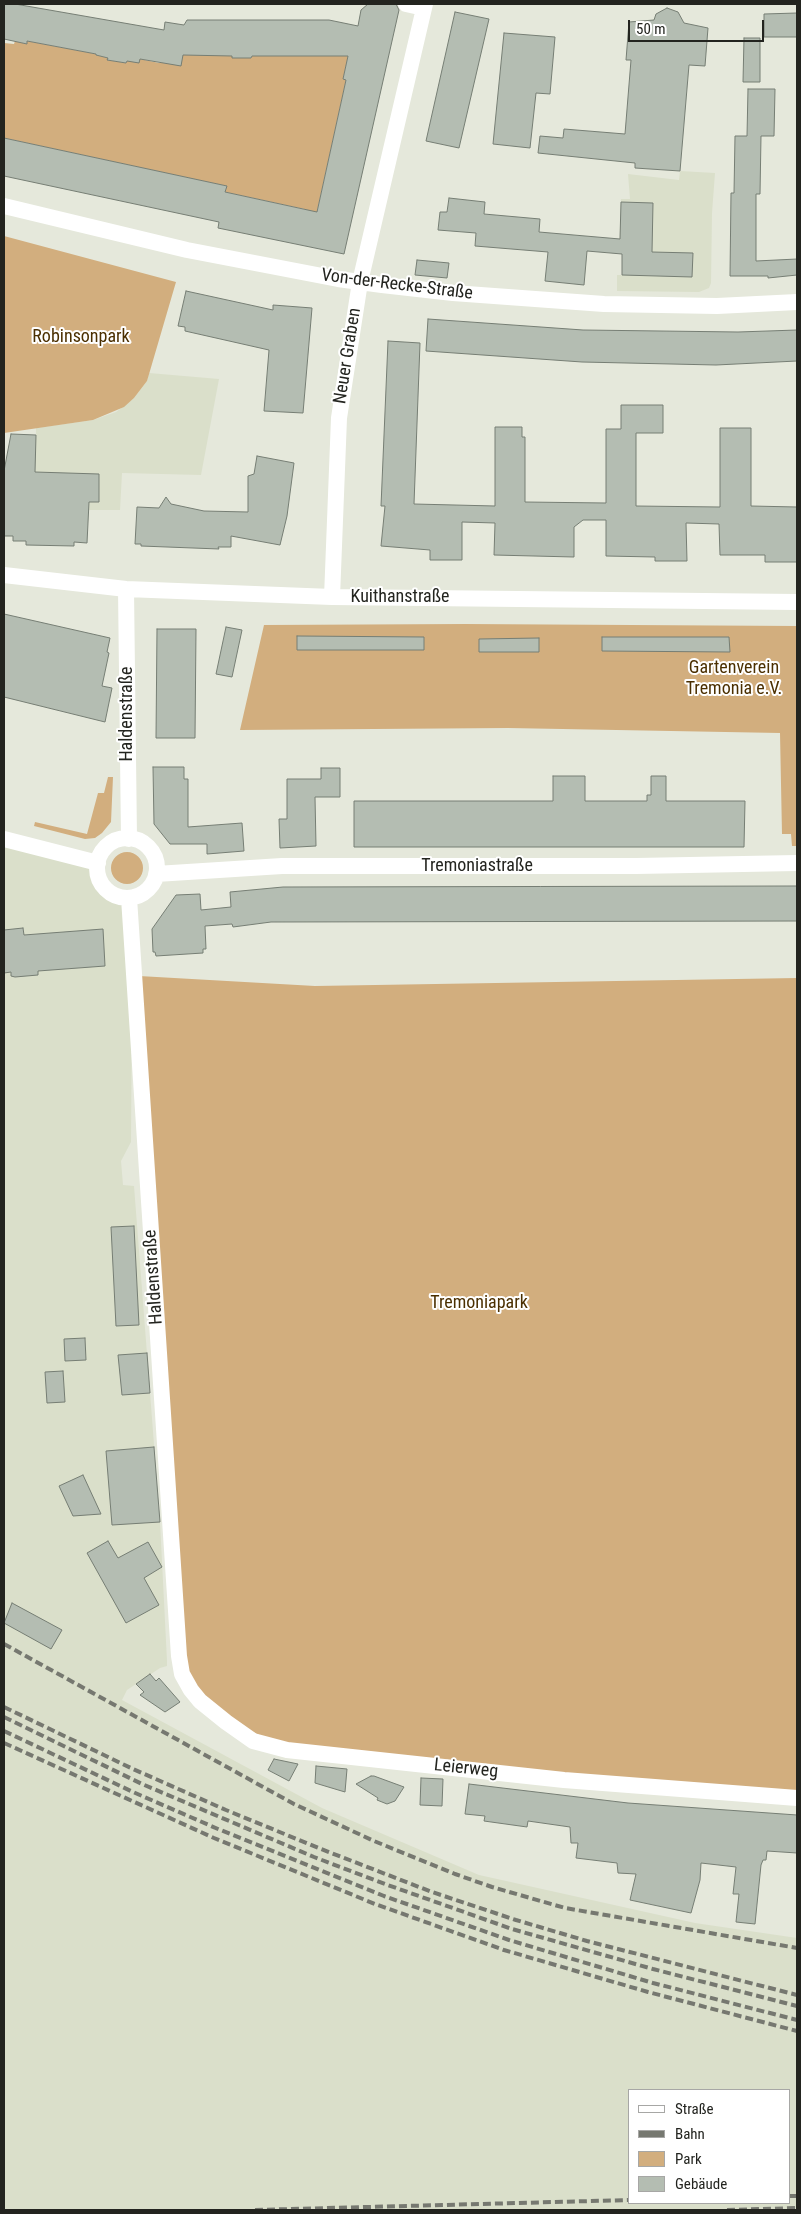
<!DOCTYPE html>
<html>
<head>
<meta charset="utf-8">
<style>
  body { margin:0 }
  #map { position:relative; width:801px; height:2214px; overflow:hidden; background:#e5e8db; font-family:"Roboto Condensed",sans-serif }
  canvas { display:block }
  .frame { position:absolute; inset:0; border:5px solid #23241f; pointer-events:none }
  .legend { position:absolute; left:628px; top:2089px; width:162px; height:115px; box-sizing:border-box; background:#fff; border:1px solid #a7a7a5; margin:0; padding:6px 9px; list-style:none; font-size:15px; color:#23241f }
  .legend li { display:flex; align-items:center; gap:10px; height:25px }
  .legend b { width:25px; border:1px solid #a7a7a5 }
  .scale { position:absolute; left:628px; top:20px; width:136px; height:22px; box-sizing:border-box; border:2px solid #23241f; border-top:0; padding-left:6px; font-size:15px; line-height:18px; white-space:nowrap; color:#23241f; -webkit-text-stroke:4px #fff; paint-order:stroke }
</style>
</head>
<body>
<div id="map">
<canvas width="801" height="2214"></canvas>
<div class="frame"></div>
<ul class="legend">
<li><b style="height:6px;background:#fff"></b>Straße</li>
<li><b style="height:6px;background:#767870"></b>Bahn</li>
<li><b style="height:14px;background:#d2ae7e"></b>Park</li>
<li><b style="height:14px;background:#b4bdb2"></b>Gebäude</li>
</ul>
<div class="scale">50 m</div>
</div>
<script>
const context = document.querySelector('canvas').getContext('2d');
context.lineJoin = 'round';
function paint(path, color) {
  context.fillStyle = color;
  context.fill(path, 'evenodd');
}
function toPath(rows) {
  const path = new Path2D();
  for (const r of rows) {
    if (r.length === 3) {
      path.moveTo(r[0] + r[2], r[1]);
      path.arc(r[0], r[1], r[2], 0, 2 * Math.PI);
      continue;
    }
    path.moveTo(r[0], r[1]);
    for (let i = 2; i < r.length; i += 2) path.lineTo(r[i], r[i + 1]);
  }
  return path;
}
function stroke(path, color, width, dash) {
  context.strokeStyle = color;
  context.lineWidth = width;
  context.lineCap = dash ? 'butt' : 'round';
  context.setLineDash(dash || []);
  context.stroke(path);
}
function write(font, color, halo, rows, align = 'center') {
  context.font = font + ' "Roboto Condensed",sans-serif';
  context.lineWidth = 4;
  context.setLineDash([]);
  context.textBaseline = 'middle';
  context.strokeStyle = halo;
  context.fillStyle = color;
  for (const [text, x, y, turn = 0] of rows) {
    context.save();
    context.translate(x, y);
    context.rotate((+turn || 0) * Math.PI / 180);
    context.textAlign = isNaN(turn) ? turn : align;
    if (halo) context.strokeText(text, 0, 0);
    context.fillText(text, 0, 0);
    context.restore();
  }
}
const built = toPath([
  [680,171,715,173,712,213,711,283,709,288,699,292,617,291,617,275,622,275,622,254,619,254,621,199,630,199,628,174,679,180],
  [149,373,219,379,201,475,122,473,120,510,88,510,13,536,4,536,4,471,11,434,36,435,36,428,93,420,116,412,134,398,147,381],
  [4,844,94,866,95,882,102,891,115,902,125,905,132,996,131,1142,121,1161,123,1185,134,1186,160,1522,167,1661,167,1666,160,1668,127,1690,122,1700,322,1808,479,1875,695,1923,797,1938,797,2210,4,2210],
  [630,2090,790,2090,790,2203,630,2203]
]);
const green = toPath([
  [15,41,27,44,27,41,96,54,96,55,108,58,108,60,126,63,127,61,140,59,159,63,183,55,232,55,233,58,251,58,252,56,328,56,350,48,343,79,346,80,315,221,304,209,225,192,226,186,4,138,4,43,14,44],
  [4,236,176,282,147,381,134,398,124,407,93,420,4,433],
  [465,624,797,626,797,846,792,846,791,834,782,834,780,733,508,728,240,730,264,625],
  [108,777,113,777,111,822,102,833,95,838,85,839,34,826,35,822,87,834,98,793,104,793],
  [127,868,16],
  [139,976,315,986,797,978,797,1795,286,1748,224,1718,186,1673]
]);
const building = toPath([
  [4,4,15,4,164,30,165,22,184,25,187,20,329,20,358,26,361,10,368,4,396,4,399,10,344,254,218,228,219,222,4,176,4,138,227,186,225,192,317,212,346,80,343,79,348,56,252,56,251,58,232,58,232,56,183,55,181,66,140,59,139,63,127,61,126,63,107,60,108,58,96,55,96,54,27,41,27,44,4,39,4,4],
  [667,8,678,12,684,23,708,28,705,66,689,65,680,171,635,168,635,163,538,153,540,136,563,138,564,129,625,134,631,60,626,60,629,22,654,20,656,14,667,8],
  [455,12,489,19,459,148,426,141,455,12],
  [797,13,797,37,764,37,764,14,797,13],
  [504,33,555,37,550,94,536,93,530,148,493,144,504,33],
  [744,38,760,38,760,82,743,82,744,38],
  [748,89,775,89,774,136,761,136,760,194,756,194,756,261,797,259,797,275,768,278,768,276,730,276,731,193,734,193,735,136,747,136,748,89],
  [449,198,485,202,484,214,540,219,539,232,620,239,621,202,653,203,652,252,693,253,692,277,622,275,622,254,587,251,584,285,545,281,548,252,475,246,476,233,438,230,440,212,447,212,449,198],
  [417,260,449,263,447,278,415,275,417,260],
  [186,291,273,310,273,305,312,308,303,413,264,411,269,350,185,331,185,327,178,326,186,291],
  [428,319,583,330,738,332,797,330,797,361,716,365,582,362,426,351,428,319],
  [388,341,420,343,414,504,495,506,495,427,522,427,522,437,525,437,525,502,606,503,606,429,621,429,621,405,663,405,663,433,636,433,636,506,720,507,720,428,751,428,751,506,797,507,797,562,765,562,765,555,720,555,719,524,686,523,687,561,655,561,655,557,606,556,606,520,583,520,574,527,574,557,494,555,495,523,462,522,462,560,430,560,430,550,381,546,385,506,381,506,388,341],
  [11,434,36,435,35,472,99,474,99,502,89,502,87,543,74,542,74,546,26,545,26,541,13,541,13,536,4,536,4,471,11,434],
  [257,456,294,463,287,516,280,545,231,536,231,547,218,547,219,549,141,546,141,544,135,544,137,507,159,508,166,497,171,504,204,511,248,512,248,476,254,474,257,456],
  [4,614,110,638,107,652,109,653,102,686,112,688,105,722,4,697,4,614],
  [226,627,242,630,232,677,216,674,226,627],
  [157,629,196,629,195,738,156,738,157,629],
  [297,636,424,637,424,650,297,650,297,636],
  [602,637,729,637,730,652,602,651,602,637],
  [539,638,539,652,479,652,479,639,539,638],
  [153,767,184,767,184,779,188,779,188,827,242,823,244,851,207,854,207,844,170,844,154,824,153,767],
  [321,768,340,768,340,797,315,797,316,846,280,848,279,819,287,819,287,779,321,779,321,768],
  [553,776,585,776,585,801,647,801,647,795,651,795,651,776,666,776,666,801,745,801,744,847,354,847,354,801,553,801,553,776],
  [797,886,797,921,271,922,233,927,232,924,205,926,206,949,203,949,203,953,156,956,155,952,153,952,152,929,176,895,200,894,201,910,231,907,230,892,283,887,797,886],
  [23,928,24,935,103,929,105,966,38,971,38,975,15,977,11,976,11,972,4,973,4,930,23,928],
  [134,1226,139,1325,116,1326,111,1227,134,1226],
  [85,1338,86,1360,65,1361,64,1339,85,1338],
  [147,1353,150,1393,122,1395,118,1355,147,1353],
  [63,1371,65,1402,47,1403,45,1372,63,1371],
  [154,1447,160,1522,112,1525,106,1451,154,1447],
  [83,1475,101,1514,73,1516,59,1486,83,1475],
  [108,1541,118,1558,148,1542,162,1567,144,1578,159,1605,126,1623,87,1553,108,1541],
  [12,1603,62,1630,51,1649,4,1623,12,1603],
  [150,1674,156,1681,159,1678,180,1702,165,1712,140,1695,144,1692,136,1684,150,1674],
  [274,1759,298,1764,289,1781,268,1770,274,1759],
  [316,1766,347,1769,345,1792,315,1783,316,1766],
  [371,1776,374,1776,404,1787,395,1801,387,1804,377,1800,378,1798,356,1784,371,1776],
  [421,1778,443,1779,442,1806,420,1805,421,1778],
  [469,1784,628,1803,797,1815,797,1853,767,1851,766,1860,763,1860,761,1865,755,1924,736,1922,739,1894,733,1894,736,1867,701,1863,700,1880,691,1913,630,1900,636,1874,618,1873,617,1863,576,1858,578,1843,571,1843,570,1827,528,1821,527,1827,484,1821,485,1816,465,1814,469,1784]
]);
const minor = toPath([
  [406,4,424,8],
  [4,206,187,250,338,279,382,285,453,293,604,304,717,306,797,302],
  [4,575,126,589,332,597,797,602],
  [126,589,129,839],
  [332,597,339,418,360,282,425,4],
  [127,868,30],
  [4,839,98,863],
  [156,874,282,866,636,866,797,863],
  [129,898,179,1656,182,1674,191,1690,200,1701,226,1722,253,1741,287,1750,564,1780,797,1798]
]);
const rail = toPath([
  [4,1644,294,1804,374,1841,455,1874,492,1887,565,1908,797,1948],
  [4,1707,133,1769,226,1810,321,1849,432,1892,516,1920,587,1941,797,1995],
  [4,1717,142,1784,314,1857,385,1884,512,1929,653,1969,797,2006],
  [4,1731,133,1792,218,1829,384,1896,509,1940,653,1983,797,2020],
  [4,1743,214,1838,375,1904,504,1950,648,1992,797,2031],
  [790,2196,797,2196],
  [255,2210,630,2200],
  [727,2210,797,2208]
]);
const streetNames = [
  ["Von-der-Recke-Straße",397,285,7],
  ["Neuer Graben",348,356,-81],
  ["Kuithanstraße",400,597],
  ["Haldenstraße",127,714,-90],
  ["Tremoniastraße",477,866],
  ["Haldenstraße",154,1277,-94],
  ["Leierweg",466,1769,6]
];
const parkNames = [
  ["Robinsonpark",81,337],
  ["Gartenverein",734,668],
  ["Tremonia e.V.",734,689],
  ["Tremoniapark",479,1303]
];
paint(built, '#dadfca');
paint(green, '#d2ae7e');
paint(building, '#b4bdb2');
stroke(building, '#767e74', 1);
stroke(minor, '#fff', 16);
stroke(rail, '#767870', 4, [8, 4]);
write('18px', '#23241f', '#fff', streetNames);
write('18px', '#4b2f00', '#fff', parkNames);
</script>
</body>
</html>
